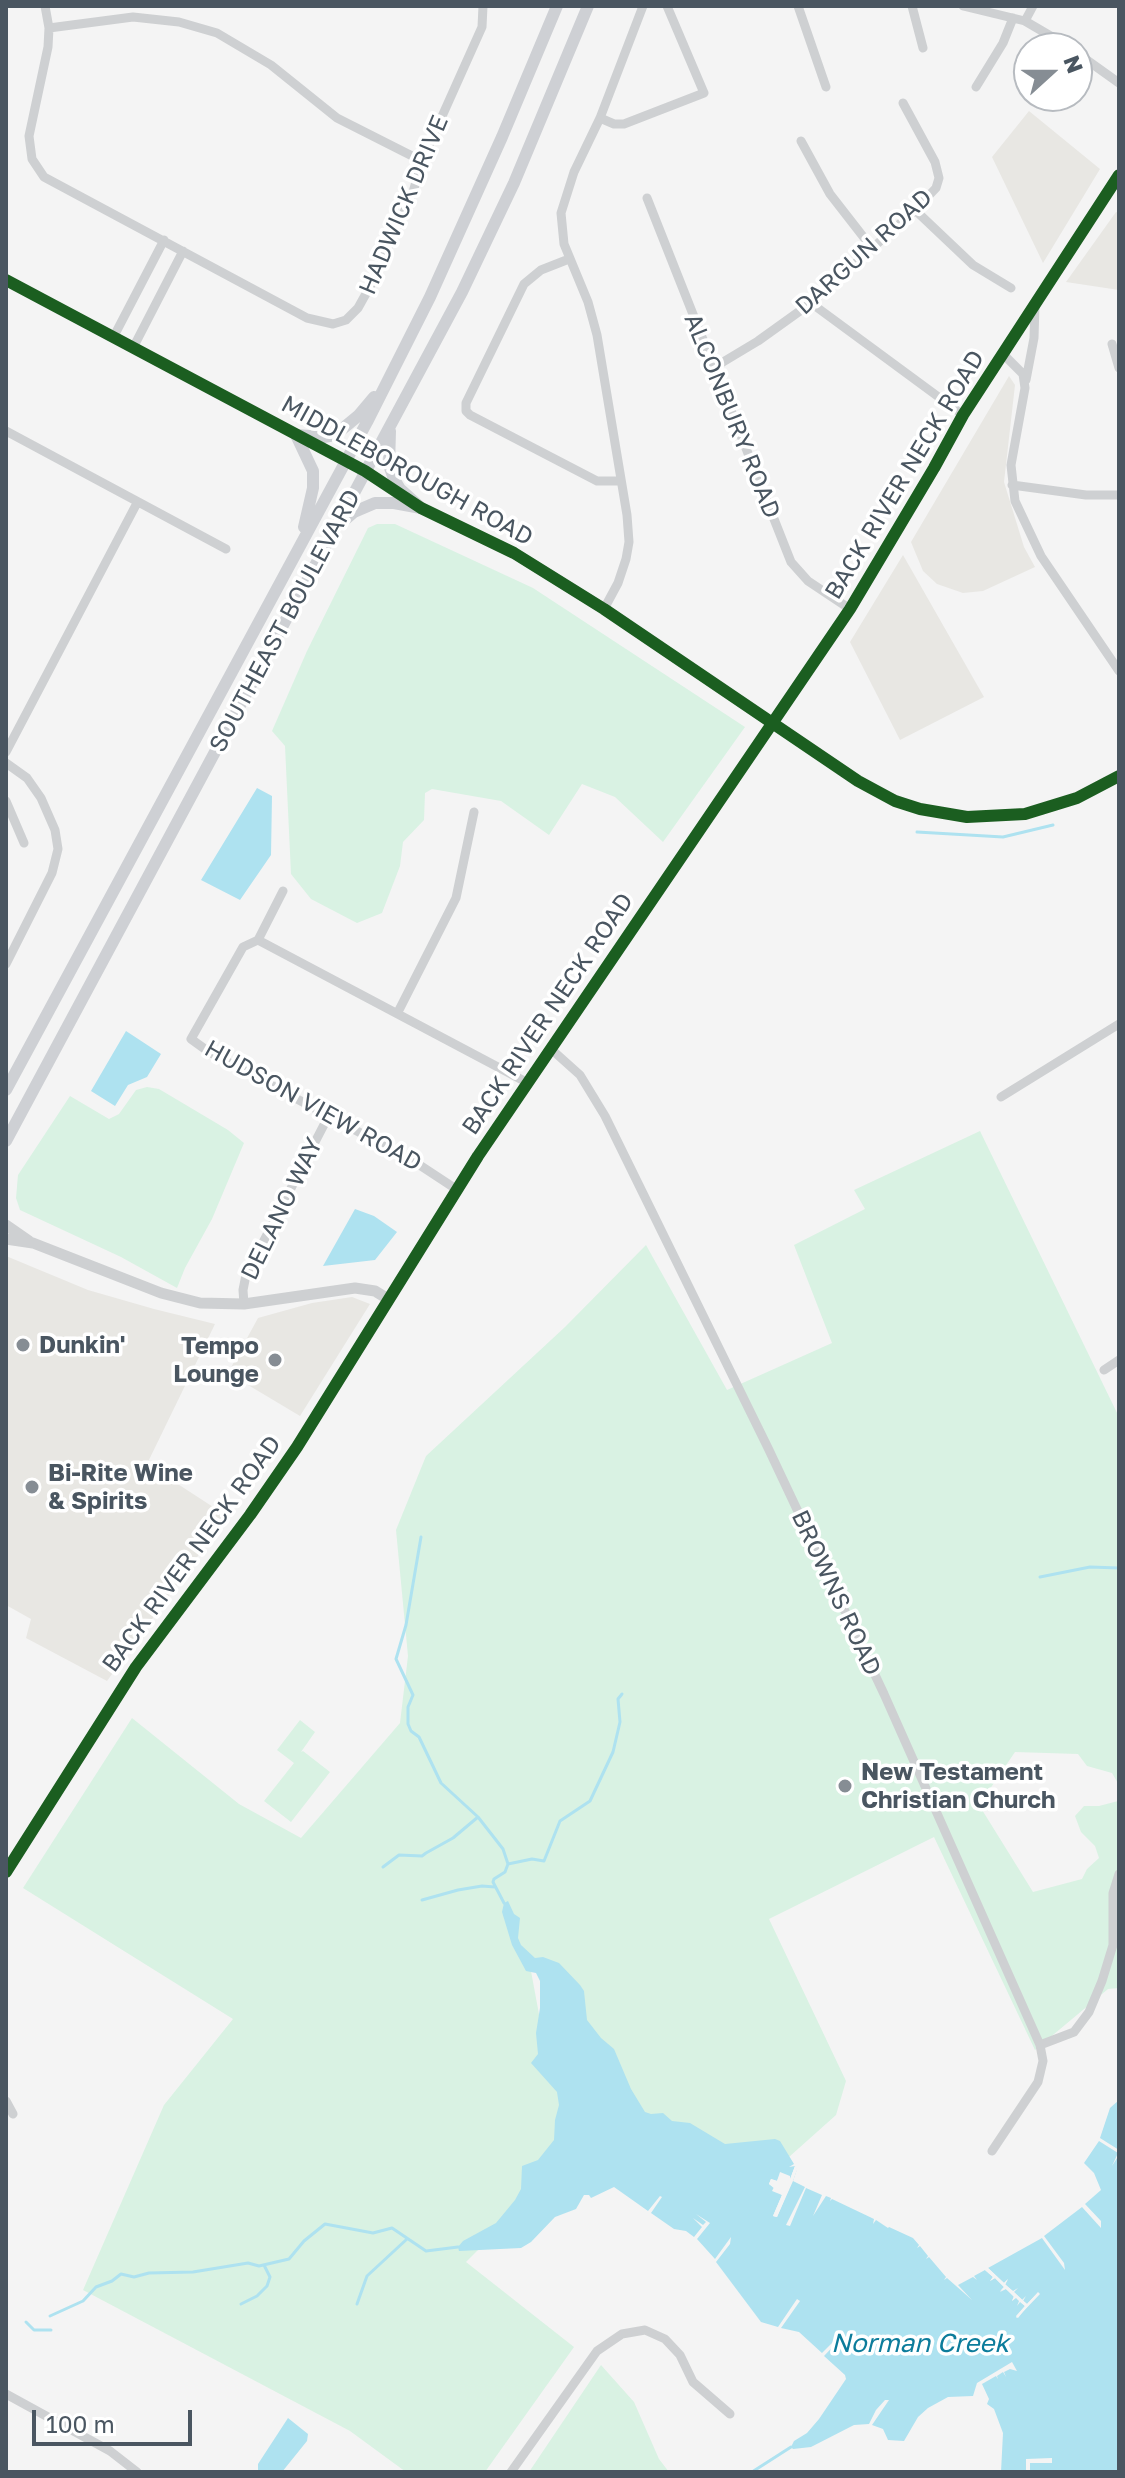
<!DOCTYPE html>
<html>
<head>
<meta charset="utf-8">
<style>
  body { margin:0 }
  #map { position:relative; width:1125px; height:2478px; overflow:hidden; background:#f4f4f4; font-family:"Golos Text",sans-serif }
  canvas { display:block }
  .frame { position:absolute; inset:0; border:8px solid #4a5661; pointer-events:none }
  .north { position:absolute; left:1013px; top:32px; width:80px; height:80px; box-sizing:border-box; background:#fff; border:2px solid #b7bbc0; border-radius:50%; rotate:69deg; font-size:22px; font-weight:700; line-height:32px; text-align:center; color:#4a5661 }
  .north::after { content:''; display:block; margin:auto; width:28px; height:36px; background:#868d94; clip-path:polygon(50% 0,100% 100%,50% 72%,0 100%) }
  .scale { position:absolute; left:32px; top:2410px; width:160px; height:36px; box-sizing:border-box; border:4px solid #4a5661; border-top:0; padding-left:10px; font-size:24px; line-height:28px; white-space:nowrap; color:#4a5661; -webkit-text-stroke:6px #fff; paint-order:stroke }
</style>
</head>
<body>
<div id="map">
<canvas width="1125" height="2478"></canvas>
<div class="frame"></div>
<div class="north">N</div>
<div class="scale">100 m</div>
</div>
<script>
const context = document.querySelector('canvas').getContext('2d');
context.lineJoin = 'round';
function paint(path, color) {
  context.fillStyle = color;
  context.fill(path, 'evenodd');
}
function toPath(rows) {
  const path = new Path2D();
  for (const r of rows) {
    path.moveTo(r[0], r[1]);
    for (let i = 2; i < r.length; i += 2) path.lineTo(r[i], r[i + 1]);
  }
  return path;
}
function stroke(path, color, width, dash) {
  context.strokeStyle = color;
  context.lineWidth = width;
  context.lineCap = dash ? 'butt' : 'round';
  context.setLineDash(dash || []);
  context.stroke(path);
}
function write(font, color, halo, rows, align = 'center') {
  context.font = font + ' "Golos Text",sans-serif';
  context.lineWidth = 7;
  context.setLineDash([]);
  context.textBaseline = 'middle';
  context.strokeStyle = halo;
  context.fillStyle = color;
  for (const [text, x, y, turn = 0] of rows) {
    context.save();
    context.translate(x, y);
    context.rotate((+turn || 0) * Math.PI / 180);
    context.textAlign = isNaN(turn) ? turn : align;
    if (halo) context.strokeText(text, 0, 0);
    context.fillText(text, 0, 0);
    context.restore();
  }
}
const commercial = toPath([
  [1029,111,1100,169,1043,263,992,157],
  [1116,212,1119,213,1119,290,1066,282],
  [1009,376,1015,385,1004,482,1024,547,1035,567,983,591,963,593,937,584,923,571,911,542],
  [903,555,984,697,900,740,850,642],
  [6,1256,88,1290,154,1309,215,1324,147,1464,227,1516,107,1681,26,1638,31,1619,6,1605],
  [352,1297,370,1304,300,1416,228,1373,258,1318,312,1303]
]);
const green = toPath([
  [377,524,395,524,533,588,745,727,663,842,615,797,582,784,549,835,501,801,432,789,425,793,424,820,403,842,400,866,382,913,357,923,311,899,291,874,285,746,272,731,307,651,368,528],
  [147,1087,159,1089,228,1130,244,1143,212,1219,185,1268,177,1288,121,1257,20,1210,16,1198,18,1175,70,1096,109,1119,119,1114,136,1090],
  [980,1131,1119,1417,1119,1988,1108,1989,1035,2050,934,1837,769,1919,846,2081,836,2115,789,2157,725,2147,636,2110,528,1955,541,2025,573,2104,552,2159,491,2237,466,2262,574,2347,485,2472,406,2472,350,2431,83,2290,164,2105,233,2019,23,1888,132,1718,239,1804,301,1838,400,1723,408,1656,396,1530,426,1456,565,1327,646,1245,727,1390,832,1343,794,1245,865,1209,854,1190],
  [1015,1752,1078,1754,1087,1766,1112,1773,1119,1785,1118,1801,1099,1806,1084,1806,1075,1816,1081,1832,1095,1846,1099,1858,1087,1869,1082,1879,1033,1892,979,1805],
  [300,1720,315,1732,301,1752,303,1751,330,1772,291,1822,264,1801,294,1763,277,1750],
  [601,2365,634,2402,659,2459,669,2472,529,2472]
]);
const water = toPath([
  [257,788,272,796,271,855,240,900,201,880],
  [126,1031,161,1054,147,1077,128,1085,115,1106,91,1091],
  [355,1209,374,1216,397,1232,375,1260,323,1266],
  [508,1901,514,1914,520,1918,518,1938,521,1945,535,1958,543,1957,559,1963,580,1985,584,1991,587,2020,601,2038,614,2049,631,2089,645,2112,651,2114,663,2113,672,2121,690,2123,725,2144,775,2139,780,2141,794,2164,789,2167,795,2166,790,2180,781,2173,777,2181,771,2179,769,2184,782,2195,773,2216,777,2217,797,2169,793,2181,805,2187,786,2225,790,2226,806,2188,822,2195,813,2216,826,2196,831,2198,830,2201,832,2199,874,2219,873,2224,876,2220,888,2228,889,2227,913,2238,919,2245,917,2248,920,2246,928,2256,926,2259,929,2257,946,2277,944,2280,947,2278,972,2300,958,2285,973,2277,977,2280,974,2276,985,2270,993,2277,990,2281,995,2278,1004,2287,1000,2291,1005,2288,1014,2297,1012,2301,1016,2297,1025,2306,1016,2316,1018,2318,1038,2293,1027,2304,1005,2284,1008,2279,1004,2283,988,2268,1042,2238,1065,2270,1064,2263,1044,2236,1082,2207,1101,2228,1101,2221,1085,2204,1101,2190,1094,2173,1084,2163,1099,2141,1118,2153,1112,2166,1119,2155,1119,2472,1030,2472,1030,2463,1052,2463,1052,2458,1026,2459,1026,2472,1001,2472,1003,2433,994,2409,987,2404,989,2399,982,2384,996,2376,998,2379,997,2376,1003,2372,1006,2377,1004,2372,1010,2369,1017,2371,1012,2362,977,2383,973,2396,948,2397,928,2408,918,2417,904,2441,888,2440,883,2429,872,2425,889,2400,885,2400,876,2410,869,2424,854,2425,811,2447,793,2449,791,2447,794,2441,807,2433,819,2419,846,2379,845,2375,824,2356,844,2335,838,2337,822,2353,799,2332,781,2328,800,2301,797,2299,778,2327,761,2322,716,2262,730,2244,731,2237,715,2259,697,2239,710,2223,696,2214,706,2222,703,2225,693,2218,702,2227,694,2237,686,2231,674,2229,651,2213,662,2197,660,2196,648,2211,614,2187,591,2198,589,2195,584,2195,576,2209,555,2217,531,2242,521,2248,459,2251,458,2247,463,2241,496,2223,515,2200,521,2189,522,2166,538,2160,554,2140,555,2120,559,2105,557,2092,531,2063,538,2054,536,2033,540,2008,540,1981,536,1973,526,1971,512,1945,502,1912,504,1903],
  [1119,2100,1119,2150,1100,2138,1110,2108],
  [288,2418,308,2434,307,2441,282,2472,258,2472,258,2464]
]);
const pier = toPath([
  [795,2166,797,2169,793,2181,777,2217,773,2216,782,2195,772,2191,774,2187,769,2184,771,2179,777,2181,780,2172,790,2176,790,2179],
  [988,2268,1004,2283,1008,2279,1005,2285,1013,2291,1018,2288,1014,2292,1022,2300,1026,2296,1023,2301,1027,2304,1038,2292,1040,2294,1017,2318,1016,2317,1025,2306,1020,2302,1017,2306,1019,2301,1016,2298,1012,2301,1014,2296,1006,2289,1000,2292,1004,2287,995,2278,990,2281,993,2277,985,2270]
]);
const stream = toPath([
  [917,832,1003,837,1053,825],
  [421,1537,406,1625,396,1659,413,1695,408,1707,408,1724,411,1731,419,1737,441,1783,478,1817,503,1849,508,1864],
  [1040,1577,1090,1567,1119,1568],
  [383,1867,399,1855,422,1856,426,1853,453,1838,478,1817],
  [422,1900,458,1890,482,1886,495,1887],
  [504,1903,493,1882,494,1879,505,1872,508,1864,532,1859,544,1861,560,1821,590,1801,613,1752,620,1722,618,1699,622,1694],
  [241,2304,257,2296,267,2286,270,2277,264,2265],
  [357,2304,367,2276,407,2239],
  [50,2316,83,2301,96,2287,112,2281,121,2274,134,2277,149,2273,193,2272,248,2263,259,2266,289,2259,304,2241,325,2224,373,2233,392,2228,426,2251,458,2247],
  [26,2322,34,2330,51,2330],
  [752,2472,791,2447]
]);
const minor = toPath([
  [45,6,49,28,48,47,29,136,32,159,44,177,307,318,333,324,346,320,358,308,373,281,413,192,422,161,482,27,483,6],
  [798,6,826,87],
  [912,6,923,48],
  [963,6,1025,21,1071,48],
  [1025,21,1033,6],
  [49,28,133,17,179,22,217,33,271,65,337,118,422,161],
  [1077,53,1119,83],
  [976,87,1003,43,1013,18],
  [600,118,614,124,624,124,704,93,667,6],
  [801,141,830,194,872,248],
  [647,198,791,562,808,581,850,609],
  [915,210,973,265,1011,288],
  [569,259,541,270,524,284,466,403,466,411,470,415,597,481,620,481],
  [811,303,963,415],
  [113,338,164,240],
  [1112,344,1119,368],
  [133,348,183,251],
  [1004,355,1023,374,1025,388,1011,465,1015,501,1041,556,1119,671],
  [713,368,758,341,811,303,915,210,936,188,939,178,935,162,903,103],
  [1026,380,1034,338,1035,304],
  [6,431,226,549],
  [1012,485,1086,495,1119,495],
  [604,609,618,583,626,559,629,542,627,515,597,335,588,302,564,244,561,213,574,172,600,118,643,6],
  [773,724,877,792,920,809,944,814,967,817,1025,814,1077,798,1119,776],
  [6,752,137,503],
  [6,763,27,778,41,798,55,830,58,849,52,873,6,964],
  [6,801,24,843],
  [283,891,258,940,243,947,191,1039,209,1052,415,1162,456,1189],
  [258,940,528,1083],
  [398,1012,456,898,474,812],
  [551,1049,580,1075,605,1116,769,1450,884,1694,1040,2045,1043,2061,1038,2082,992,2151],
  [1001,1097,1119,1024],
  [244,1304,243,1290,246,1275,328,1117],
  [1104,1370,1119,1360],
  [1040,2045,1074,2032,1089,2012,1102,1981,1113,1945,1113,1893,1119,1874],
  [6,2101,13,2114],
  [6,2394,110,2451,137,2472],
  [511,2472,597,2351,622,2334,645,2330,665,2339,680,2355,693,2382,730,2414]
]);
const tertiary = toPath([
  [6,280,365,471,421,508,514,553,604,609,773,724],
  [6,1225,29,1241],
  [6,1239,33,1243,161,1293,200,1303,244,1304,355,1288,375,1291,388,1299],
  [6,1872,136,1667,250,1515,297,1447,478,1156,850,609,934,468,963,415,1119,175]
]);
const secondary = toPath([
  [390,431,389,465,394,479,400,489,421,508],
  [296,435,324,437,335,435,358,416,374,397],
  [296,435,313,471,313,488,304,527],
  [340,524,354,512,375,503,394,503,421,508],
  [6,1090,367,422,430,297,502,137,557,6],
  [6,1141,462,292,514,183,588,6]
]);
const cycleway = toPath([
  [6,280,365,471,421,508,514,553,604,609,858,781,895,801,920,809,967,817,1025,814,1077,798,1119,776],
  [6,1872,136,1667,250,1515,297,1447,478,1156,850,609,934,468,963,415,1119,175]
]);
const markers = [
  [23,1345,8,"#868d94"],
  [275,1360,8,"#868d94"],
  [32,1487,8,"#868d94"],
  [845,1786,8,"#868d94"]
];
const streetNames = [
  ["HADWICK DRIVE",404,205,-67],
  ["DARGUN ROAD",864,252,-42],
  ["ALCONBURY ROAD",732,416,68],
  ["MIDDLEBOROUGH ROAD",407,471,29],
  ["BACK RIVER NECK ROAD",905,475,-59],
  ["SOUTHEAST BOULEVARD",285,621,-62],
  ["BACK RIVER NECK ROAD",548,1014,-56],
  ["HUDSON VIEW ROAD",313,1106,29],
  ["DELANO WAY",282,1209,-64],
  ["BACK RIVER NECK ROAD",192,1554,-54],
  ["BROWNS ROAD",836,1593,65]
];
const poiNames = [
  ["Dunkin'",39,1345],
  ["Tempo",259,1346,"right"],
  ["Lounge",259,1374,"right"],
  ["Bi-Rite Wine",48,1473],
  ["& Spirits",48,1501],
  ["New Testament",861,1772],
  ["Christian Church",861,1800]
];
const waterNames = [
  ["Norman Creek",920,2344]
];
paint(commercial, '#e8e7e3');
paint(green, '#d9f2e3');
paint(water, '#aee2f0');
paint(pier, '#f4f4f4');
stroke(stream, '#aee2f0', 3);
stroke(minor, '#ced0d2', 9);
stroke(tertiary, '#ced0d2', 11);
stroke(secondary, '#ced0d4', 12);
stroke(cycleway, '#1b5e20', 12);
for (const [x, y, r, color] of markers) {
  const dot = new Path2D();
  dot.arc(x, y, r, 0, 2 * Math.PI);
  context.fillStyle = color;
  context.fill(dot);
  stroke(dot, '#fff', 3);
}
write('24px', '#4a5661', '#fff', streetNames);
write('bold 24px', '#4a5661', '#fff', poiNames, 'left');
write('italic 26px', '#0c7c9b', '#fff', waterNames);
</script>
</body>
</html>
